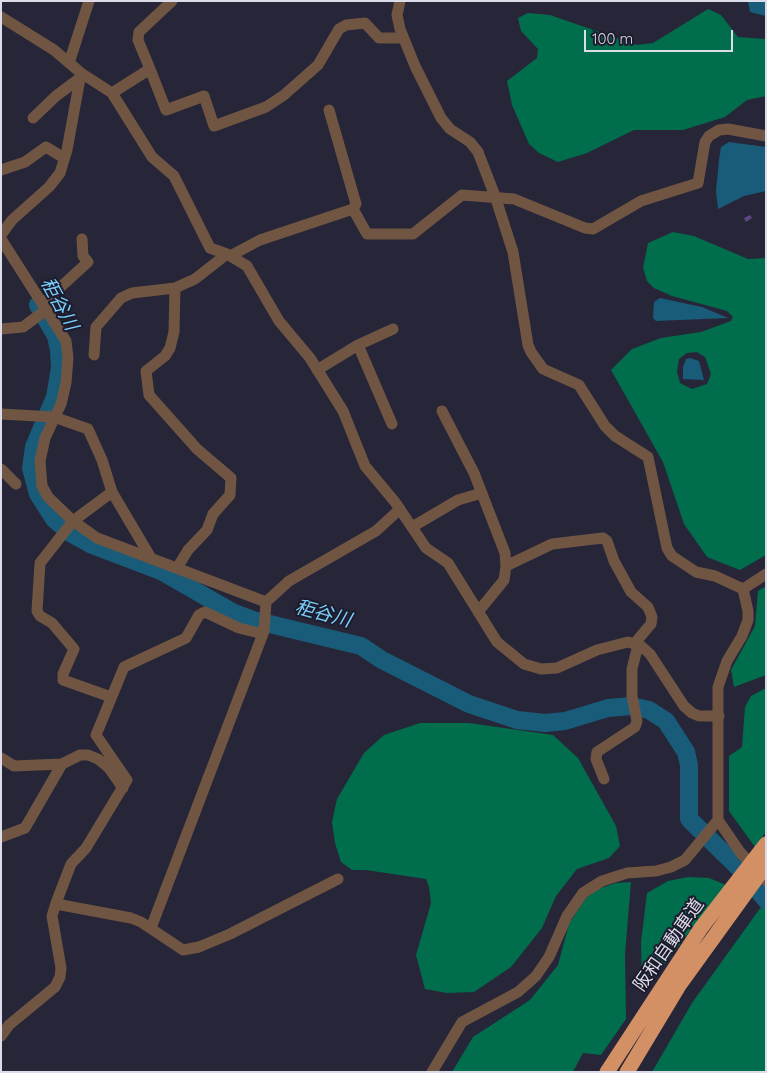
<!DOCTYPE html>
<html>
<head>
<meta charset="utf-8">
<style>
  body { margin:0 }
  #map { position:relative; width:767px; height:1073px; overflow:hidden; background:#262638; font-family:Quicksand,sans-serif }
  canvas { display:block }
  .frame { position:absolute; inset:0; border:2px solid #dddde9; pointer-events:none }
  .scale { position:absolute; left:584px; top:30px; width:149px; height:22px; box-sizing:border-box; border:2px solid #dddde9; border-top:0; padding-left:6px; font-size:15px; line-height:18px; white-space:nowrap; color:#dddde9; -webkit-text-stroke:4px #1d1c2e; paint-order:stroke }
</style>
</head>
<body>
<div id="map">
<canvas width="767" height="1073"></canvas>
<div class="frame"></div>
<div class="scale">100 m</div>
</div>
<script>
const context = document.querySelector('canvas').getContext('2d');
context.lineJoin = 'round';
function paint(path, color) {
  context.fillStyle = color;
  context.fill(path, 'evenodd');
}
function toPath(rows) {
  const path = new Path2D();
  for (const r of rows) {
    path.moveTo(r[0], r[1]);
    for (let i = 2; i < r.length; i += 2) path.lineTo(r[i], r[i + 1]);
  }
  return path;
}
function stroke(path, color, width, dash) {
  context.strokeStyle = color;
  context.lineWidth = width;
  context.lineCap = dash ? 'butt' : 'round';
  context.setLineDash(dash || []);
  context.stroke(path);
}
function write(font, color, halo, rows, align = 'center') {
  context.font = font + ' Quicksand,"Noto Sans JP",sans-serif';
  context.lineWidth = 4;
  context.setLineDash([]);
  context.textBaseline = 'middle';
  context.strokeStyle = halo;
  context.fillStyle = color;
  for (const [text, x, y, turn = 0] of rows) {
    context.save();
    context.translate(x, y);
    context.rotate((+turn || 0) * Math.PI / 180);
    context.textAlign = isNaN(turn) ? turn : align;
    if (halo) context.strokeText(text, 0, 0);
    context.fillText(text, 0, 0);
    context.restore();
  }
}
const forest = toPath([
  [708,9,721,15,738,37,766,39,766,96,747,100,725,117,683,130,634,130,587,153,558,162,539,153,529,144,512,105,507,81,537,58,538,49,521,31,518,18,528,13,550,15,637,45,653,43],
  [673,232,694,236,748,259,766,258,766,555,740,570,707,557,684,524,663,462,611,370,632,349,661,338,701,332,731,321,733,317,727,311,672,296,654,288,647,281,643,268,648,243],
  [697,352,705,357,711,374,707,384,692,389,680,383,677,372,679,359,687,353],
  [766,586,766,675,734,687,731,670,755,626,758,591],
  [766,688,766,832,755,847,729,811,729,756,742,747,745,707,751,696],
  [420,723,469,723,553,735,578,758,616,826,620,846,609,858,577,869,556,896,542,928,511,967,474,992,447,993,425,989,416,955,431,903,429,887,426,879,366,870,352,870,341,862,335,843,332,822,337,799,364,753,384,735],
  [688,877,709,878,726,885,642,993,641,942,647,893,668,881],
  [631,882,625,954,626,1019,601,1055,583,1053,573,1072,452,1072,473,1037,530,1000,558,965,569,924,586,898,598,889,616,883],
  [766,900,766,1072,652,1072,692,1003]
]);
const water = toPath([
  [748,1,766,1,766,16,750,12],
  [729,142,766,147,766,191,744,196,718,209,716,191,719,160,721,147],
  [660,298,702,307,728,318,656,321,653,318,654,302],
  [690,358,699,361,704,380,683,379,683,367,686,359]
]);
const river = toPath([
  [38,305,56,336,59,350,60,368,55,397,34,447,31,468,38,494,54,519,72,534,90,544,161,571,234,613,253,620,361,646,382,660,469,704,517,720,545,723,565,721,608,708,631,706,649,710,666,721,686,752,689,765,689,819,739,868,766,900]
]);
const building = toPath([
  [750,215,752,218,746,222,744,218]
]);
const minor = toPath([
  [400,1,397,15,400,29,415,66,441,118,450,129,470,142,478,152,495,196,513,252,528,345,531,352,543,369,579,385,605,426,615,436,648,457,667,548,672,556,696,572,715,576,743,589,748,611,748,620,742,636,727,661,718,687,718,820,740,852,766,881],
  [1,17,54,50,81,73,112,93,152,157,174,176,210,248,227,254,247,266,279,321,310,358,343,411,365,466,395,502,426,548,448,563,497,642,524,664,541,669,557,668,597,650,628,642,641,646,650,654,684,706,692,713,699,716,719,716],
  [69,63,89,1],
  [150,69,166,110,204,96,214,126,266,107,284,95,318,65,339,29,346,25,365,23,379,38,403,38],
  [112,93,150,69,138,40,139,32,172,1],
  [329,110,356,204,353,209],
  [33,118,56,96,80,78],
  [1,170,25,162,46,147,64,158],
  [1,235,12,220,49,187,60,173,67,150,81,73],
  [1,239,66,341,68,358,66,383,61,404,45,438,40,461,42,486,48,497,73,521,97,538,266,602],
  [230,256,260,240,353,209,367,234,413,234,462,195,514,199,585,228,593,229,641,201,698,183,705,142,709,136,719,130,728,129,766,136],
  [175,288,174,332,170,348,165,356,146,371,149,395,197,449,231,478,230,495,213,514,207,530,188,550,177,568],
  [42,304,88,262,83,256,82,239],
  [1,329,23,327,46,310],
  [358,345,392,424],
  [94,355,96,327,121,298,132,293,175,288,195,279,227,254],
  [317,370,358,345,393,329],
  [442,411,474,473,505,553,506,566],
  [1,414,54,417,88,429,102,460,112,492,151,558],
  [1,469,16,484],
  [412,527,458,500,482,493],
  [743,589,766,574],
  [478,612,504,580,506,566,552,544,603,538,607,541,614,561,631,592,648,607,652,617,651,624,634,644],
  [111,697,63,680,63,674,74,649,52,623,40,616,37,611,40,563,73,521,112,492],
  [1,758,14,766,62,764,80,755,88,755,98,759,109,768,123,788],
  [604,779,596,759,597,752,635,727,637,721,632,696,632,669,638,645],
  [1,837,25,828,62,764],
  [56,904,131,918,141,922,183,950,199,947,230,934,338,879],
  [151,928,264,631,266,602,289,581,376,531,400,509],
  [1,1036,9,1025,55,987,60,977,61,968,52,916,56,903,71,864,86,848,127,780,96,735,124,667,186,638,199,615,205,612,239,628,263,634],
  [432,1072,462,1022,518,992,536,976,549,957,567,916,583,893,602,881,627,873,656,871,671,867,685,860,718,820]
]);
const highwayBridge = toPath([
  [607,1072,701,928,766,844],
  [627,1072,680,984,766,865]
]);
const streetNames = [
  ["阪和自動車道",669,945,-55]
];
const waterNames = [
  ["秬谷川",59,304,62],
  ["秬谷川",323,614,15]
];
paint(forest, '#006d4c');
paint(water, '#195c7a');
stroke(river, '#195c7a', 18);
paint(building, '#5c4785');
stroke(minor, '#705543', 11);
stroke(highwayBridge, '#d39064', 15);
write('18px', '#dddde9', '#1d1c2e', streetNames);
write('italic 19px', '#78cffb', '#1d1c2e', waterNames);
</script>
</body>
</html>
